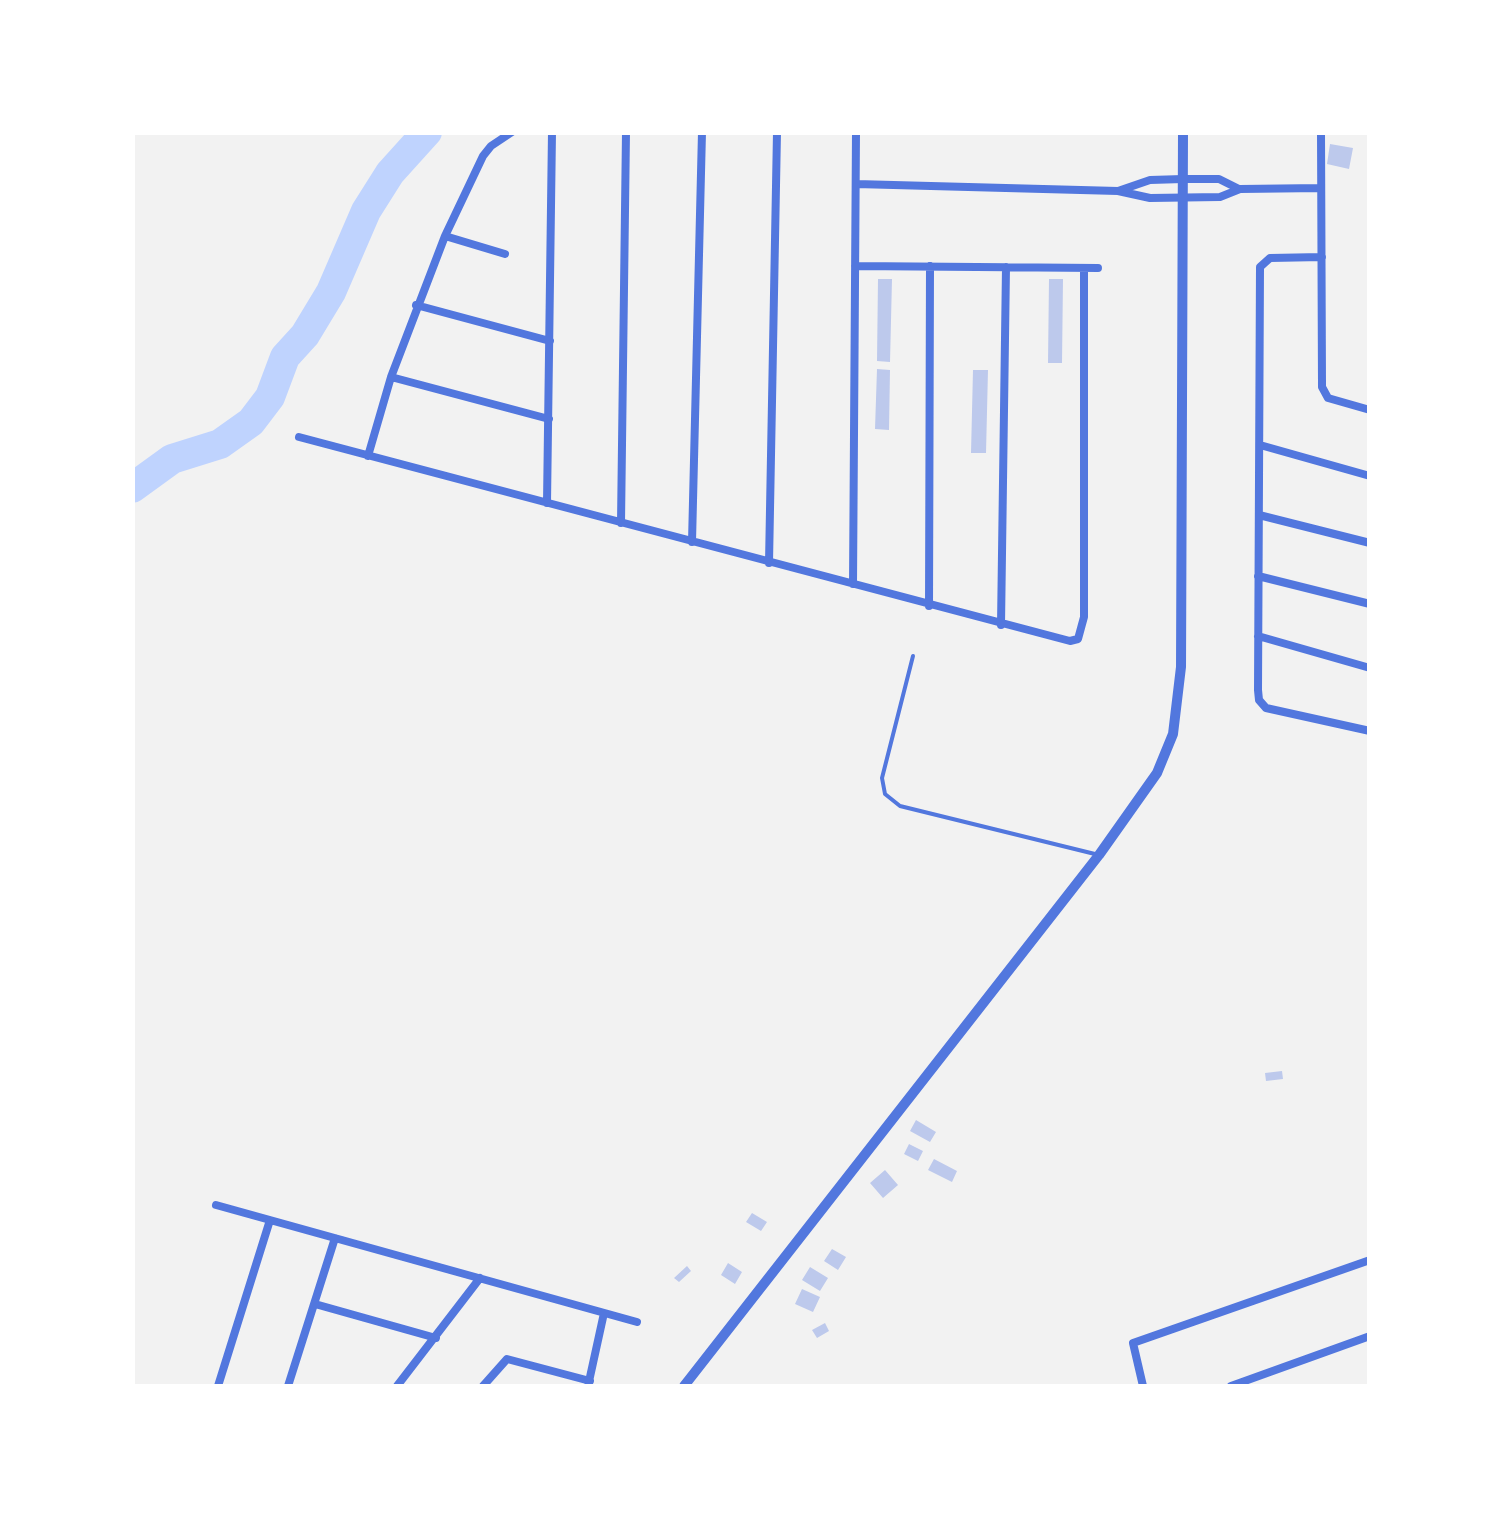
<!DOCTYPE html>
<html>
<head>
<meta charset="utf-8">
<style>
  body { margin:0 }
  #map { position:relative; width:1502px; height:1519px; overflow:hidden; background:#f2f2f2; font-family:"Libre Baskerville",serif }
  canvas { display:block }
  .frame { position:absolute; inset:0; border:135px solid #fff; pointer-events:none }
</style>
</head>
<body>
<div id="map">
<canvas width="1502" height="1519"></canvas>
<div class="frame"></div>
</div>
<script>
const context = document.querySelector('canvas').getContext('2d');
context.lineJoin = 'round';
function toPath(rows) {
  const path = new Path2D();
  for (const r of rows) {
    path.moveTo(r[0], r[1]);
    for (let i = 2; i < r.length; i += 2) path.lineTo(r[i], r[i + 1]);
  }
  return path;
}
function stroke(path, color, width, dash) {
  context.strokeStyle = color;
  context.lineWidth = width;
  context.lineCap = dash ? 'butt' : 'round';
  context.setLineDash(dash || []);
  context.stroke(path);
}
function paint(path, color) {
  context.fillStyle = color;
  context.fill(path, 'evenodd');
}
const river = toPath([
  [132,488,172,459,220,444,251,422,270,397,285,357,305,335,331,292,366,211,390,173,427,132]
]);
const building = toPath([
  [1330,144,1353,148,1349,169,1327,164],
  [878,279,892,279,890,362,877,361],
  [1049,279,1063,279,1062,363,1048,363],
  [877,369,890,370,889,430,875,429],
  [973,370,988,370,986,453,971,453],
  [1282,1071,1283,1079,1266,1081,1265,1073],
  [916,1120,936,1132,930,1142,910,1131],
  [909,1144,923,1151,918,1161,904,1154],
  [934,1159,957,1171,952,1182,928,1170],
  [885,1170,898,1185,883,1198,870,1183],
  [752,1213,767,1222,761,1231,746,1222],
  [832,1249,846,1257,838,1270,824,1261],
  [728,1263,742,1272,735,1284,721,1275],
  [687,1266,691,1271,679,1282,674,1278],
  [810,1267,828,1278,820,1291,802,1280],
  [802,1289,820,1297,813,1312,795,1304],
  [825,1323,829,1331,817,1338,812,1330]
]);
const service = toPath([
  [913,656,882,778,885,794,900,806,1099,855]
]);
const minor = toPath([
  [1321,132,1322,387,1328,398,1370,410],
  [856,184,1118,191,1150,198,1220,197,1240,189,1321,188],
  [1118,191,1150,180,1183,179,1219,179,1239,189],
  [445,236,505,254],
  [1322,257,1270,258,1260,267,1258,690,1259,700,1266,708,1370,731],
  [855,266,1098,268],
  [416,305,550,341],
  [391,377,549,419],
  [299,437,1070,641,1078,639,1084,617,1084,268],
  [1260,445,1370,476],
  [368,456,391,377,445,236,483,156,491,146,512,132],
  [547,503,552,132],
  [1259,515,1370,543],
  [621,523,626,132],
  [692,542,702,132],
  [769,563,777,132],
  [1258,576,1370,604],
  [853,584,856,132],
  [929,606,930,266],
  [1001,625,1006,267],
  [1258,636,1370,668],
  [216,1205,637,1322],
  [315,1304,436,1338],
  [218,1386,270,1220],
  [288,1386,335,1238],
  [397,1386,480,1278],
  [483,1386,507,1359,590,1381],
  [588,1386,604,1313],
  [1143,1386,1133,1343,1370,1260],
  [1231,1386,1370,1336]
]);
const tertiary = toPath([
  [684,1386,1099,855,1157,773,1173,734,1181,667,1183,132]
]);
stroke(river, '#bfd3fe', 30);
paint(building, '#bdc9ec');
stroke(service, '#5277de', 4);
stroke(minor, '#5277de', 8);
stroke(tertiary, '#5277de', 10);
</script>
</body>
</html>
